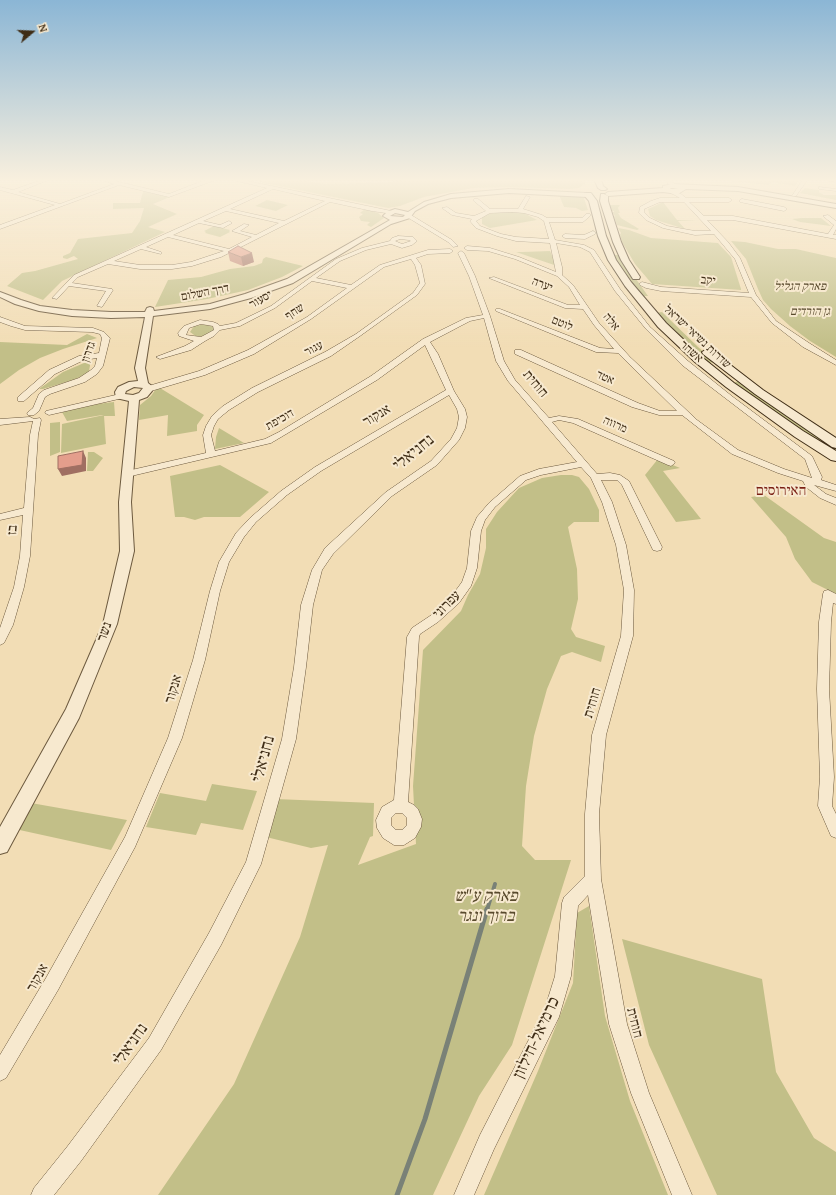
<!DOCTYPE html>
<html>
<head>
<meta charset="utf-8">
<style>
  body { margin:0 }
  #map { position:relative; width:836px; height:1195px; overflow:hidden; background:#f2ddb5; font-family:"Gentium Book Plus",serif }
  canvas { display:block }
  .north { position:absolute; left:12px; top:12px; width:40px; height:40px; -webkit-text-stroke:3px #f7e9cf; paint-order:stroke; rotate:71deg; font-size:11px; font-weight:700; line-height:16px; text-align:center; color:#3f2d16 }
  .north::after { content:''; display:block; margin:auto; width:14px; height:18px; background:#3f2d16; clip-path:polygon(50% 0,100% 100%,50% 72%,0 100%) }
</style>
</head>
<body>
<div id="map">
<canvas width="836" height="1195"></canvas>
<div class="north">N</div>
</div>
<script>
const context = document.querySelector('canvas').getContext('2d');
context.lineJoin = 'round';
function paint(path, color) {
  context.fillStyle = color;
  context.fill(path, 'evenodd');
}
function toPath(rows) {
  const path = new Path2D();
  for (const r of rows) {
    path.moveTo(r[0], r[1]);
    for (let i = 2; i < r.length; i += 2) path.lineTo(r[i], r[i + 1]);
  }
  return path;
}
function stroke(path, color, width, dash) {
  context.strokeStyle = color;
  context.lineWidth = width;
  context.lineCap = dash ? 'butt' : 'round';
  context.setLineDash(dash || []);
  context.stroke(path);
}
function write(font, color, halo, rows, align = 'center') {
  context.font = font + ' "Gentium Book Plus","Frank Ruhl Libre",serif';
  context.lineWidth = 4;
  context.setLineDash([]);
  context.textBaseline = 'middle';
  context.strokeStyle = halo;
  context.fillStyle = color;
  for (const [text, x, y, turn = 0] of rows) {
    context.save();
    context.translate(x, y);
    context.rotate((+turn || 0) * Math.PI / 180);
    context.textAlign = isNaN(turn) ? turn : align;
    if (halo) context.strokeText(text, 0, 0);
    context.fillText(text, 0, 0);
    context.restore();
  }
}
const green = toPath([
  [265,179,291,179,326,184,393,182,409,179,584,179,585,184,579,188,570,189,506,187,474,188,424,197,400,206,388,208,259,182],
  [713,179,800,179,795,186,772,182,768,185],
  [805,188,819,190,819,192,824,195,836,195,836,200,800,193],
  [143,191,170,197,153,204,177,214,148,227,165,232,62,281,43,300,7,286,22,273,35,271,78,259,74,256,67,259,63,258,63,256,70,253,78,239,132,233,140,221,144,208,113,209,113,203,140,203],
  [559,195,576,195,584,198,588,210,582,211,576,208,564,207],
  [267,200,288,205,276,211,255,206],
  [663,202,677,220,698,220,678,221,685,229,656,220,650,216,648,209],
  [610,205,620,205,618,208,620,213,618,213,621,218,639,229,637,230,617,225,614,217,615,216,612,212,614,212,614,211,612,211],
  [365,209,378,213,384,218,371,227,367,225,370,222,361,221,359,217,363,214,360,213],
  [512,211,524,213,537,220,490,228,482,224,482,217,487,214],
  [802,218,821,218,831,226,800,222,792,219],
  [214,226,230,230,229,231,230,232,220,237,205,233,206,232,204,231],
  [618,228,629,230,651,238,718,243,731,257,741,289,741,290,652,284,635,264,622,242,620,235,621,233],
  [731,241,745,242,778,249,796,249,836,258,836,357,810,341,790,326,771,309,763,300,758,289,746,259],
  [550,251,557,266,516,252,522,252],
  [613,255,619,255,648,296,641,296,628,279],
  [266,257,303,266,282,277,248,290,207,299,155,307,168,280,201,277,230,269,254,266,262,263,263,259],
  [662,312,698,347,715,362,707,363,690,348,656,313],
  [207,324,213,327,214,331,211,335,197,337,190,332,194,326],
  [87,334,97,338,63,349,40,358,19,370,0,384,0,342,67,345],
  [91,360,89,371,87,374,73,380,43,389,39,389,63,372],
  [740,381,836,447,836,454,732,383],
  [160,388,204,415,197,425,197,431,167,436,168,415,139,420,140,405,151,396,156,389],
  [114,402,115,416,104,416,106,444,61,453,62,424,104,415,102,415,67,421,62,412,97,404],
  [60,422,60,452,50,456,50,423],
  [219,428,244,443,215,449,216,437],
  [88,452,94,452,103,458,93,471,87,471],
  [658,459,680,468,663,471,701,519,676,522,645,475],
  [220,465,269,492,240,517,204,517,195,520,184,517,175,517,170,476],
  [561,475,572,475,579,477,589,489,599,510,599,522,574,522,568,527,577,569,578,599,571,629,576,637,605,646,601,662,572,652,561,656,547,689,534,736,526,786,522,846,535,860,571,860,512,1045,479,1096,433,1195,158,1195,234,1084,300,937,328,845,311,848,266,837,275,799,374,803,373,836,370,837,358,865,416,844,413,786,423,650,461,611,468,595,480,574,486,548,486,529,497,512,519,488,542,478],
  [764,495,824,538,836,542,836,594,812,582,795,559,786,537,751,497],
  [212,784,257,791,243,830,201,823,196,835,146,827,160,793,206,801],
  [31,803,127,820,111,850,15,829],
  [589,906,605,1016,630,1101,668,1195,484,1195,538,1071,573,983,577,913],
  [622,939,762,979,776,1072,814,1138,836,1152,836,1195,717,1195,649,1045]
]);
const streamFar1 = toPath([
  [487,910,495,884]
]);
const stream = toPath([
  [397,1195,425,1119,487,909]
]);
const minor = toPath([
  [44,179,51,179,18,192,60,204,114,184,98,179,107,179,169,194,202,181,218,179,169,197,119,185,0,229,0,225,55,205,0,190,0,187,13,190,44,179],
  [228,179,238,179,396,212,393,214,372,211,330,202,221,257,192,266,172,269,140,269,108,264,78,277,72,283,112,289,113,290,102,307,97,306,106,291,69,286,57,299,52,298,74,275,267,188,228,179],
  [273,189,325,201,284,221,230,209,273,189],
  [226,211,279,223,256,235,240,231,249,225,244,224,232,231,252,237,229,249,173,235,199,223,223,228,232,223,229,221,220,225,203,221,226,211],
  [168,237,224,251,191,262,172,265,140,265,114,261,141,249,161,254,161,252,146,247,168,237],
  [666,179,670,179,672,182,678,186,676,187,668,184,666,179],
  [803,179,808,179,796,196,792,196,803,179],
  [825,179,836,180,836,182,825,180,825,179],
  [819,187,836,189,836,191,819,189,819,187],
  [669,190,681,194,686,198,729,198,732,200,729,202,689,202,704,216,733,216,828,234,834,225,823,216,828,215,836,221,836,229,833,235,836,235,836,239,733,220,707,220,728,242,740,258,756,295,776,321,809,343,836,360,836,365,803,347,772,323,751,297,661,291,646,288,640,285,639,284,642,282,661,287,749,293,735,259,714,234,695,235,663,228,646,220,639,213,640,207,651,201,660,198,680,198,669,192,669,190],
  [660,202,684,202,711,231,695,231,667,226,650,218,644,212,644,209,660,202],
  [526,196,530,197,523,209,542,215,547,218,582,218,586,214,590,214,590,216,583,222,549,222,555,240,584,245,594,250,620,289,650,327,688,361,733,397,812,456,822,477,821,480,836,485,836,491,814,485,826,494,836,498,836,505,820,498,806,487,803,481,778,473,732,454,682,415,659,415,632,407,515,354,515,350,521,350,638,403,660,411,677,411,618,353,596,352,496,311,496,309,500,309,600,348,614,349,594,325,583,309,565,308,489,278,494,277,568,305,580,305,569,287,557,276,515,259,488,251,467,250,464,248,467,246,490,248,519,257,556,272,550,243,516,241,497,236,476,228,470,221,472,219,452,215,442,208,447,207,456,213,474,216,486,211,474,201,474,199,478,199,490,209,518,209,526,196],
  [512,212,524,213,538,217,544,221,549,239,516,237,501,234,480,226,476,221,490,213,512,212],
  [556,243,580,247,590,252,615,291,646,329,682,365,805,459,812,478,784,469,738,450,697,420,630,357,599,323,573,285,562,275,562,267,556,243],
  [742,199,784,207,787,209,784,211,740,202,740,200,742,199],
  [407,215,411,215,452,240,458,246,453,247,448,242,407,217,407,215],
  [593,231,596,233,595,234,585,239,565,238,562,236,565,234,584,235,593,231],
  [398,236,413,237,417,241,412,245,402,248,391,244,366,250,340,261,316,278,351,285,380,265,428,250,450,249,453,251,450,253,428,254,416,258,421,265,425,284,417,295,360,336,331,356,258,392,229,410,218,419,214,426,211,435,215,451,265,439,279,432,371,376,423,339,466,318,483,315,469,276,458,253,461,251,464,253,475,276,490,316,504,361,515,380,549,418,559,416,578,419,674,461,675,463,671,466,668,465,573,423,559,420,552,422,597,474,610,473,620,475,629,481,662,547,661,550,657,551,653,550,622,485,617,480,601,480,612,502,626,545,634,590,633,636,606,735,599,814,601,879,627,1024,649,1093,692,1195,672,1195,631,1093,609,1024,588,895,578,906,571,976,559,1017,494,1149,474,1195,454,1195,480,1135,545,1008,555,976,562,903,564,897,585,876,585,814,592,735,621,636,624,590,616,545,602,502,591,478,581,467,541,475,526,480,495,507,485,520,481,531,477,568,471,586,459,603,438,622,420,634,419,637,408,802,414,805,418,809,422,819,421,827,415,838,404,845,394,845,383,838,377,828,376,820,382,807,394,800,407,637,412,628,430,616,451,597,462,582,467,568,471,531,477,517,489,503,520,476,539,469,577,462,508,381,496,361,484,318,470,321,430,342,438,354,454,391,465,409,467,417,465,428,459,440,437,465,392,496,333,554,322,570,313,605,306,667,296,739,261,864,221,945,161,1050,81,1161,54,1195,31,1195,34,1188,67,1147,149,1038,209,933,246,862,282,739,294,667,301,605,312,570,325,548,386,492,431,461,451,439,457,428,459,417,457,409,449,395,321,471,287,495,256,522,244,537,229,562,220,591,205,660,182,738,135,847,58,990,6,1078,0,1081,0,1055,46,978,125,837,168,738,193,660,210,591,219,562,236,533,250,518,281,491,315,467,446,390,425,345,377,380,271,443,127,477,122,474,127,471,206,453,203,435,206,426,212,416,223,406,252,388,325,352,356,334,413,293,420,283,415,265,411,259,384,267,311,319,254,354,205,375,151,391,145,391,145,387,199,371,248,350,307,317,347,288,312,281,275,308,240,326,220,330,214,336,205,341,191,350,160,359,156,357,185,346,194,341,179,336,178,333,184,326,200,320,213,322,218,324,220,326,236,323,271,306,336,259,362,248,390,241,392,238,398,236],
  [400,239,409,240,411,241,402,244,395,241,400,239],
  [201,324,213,326,214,330,201,337,186,335,189,328,201,324],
  [396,813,402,813,407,818,407,825,402,830,396,830,391,825,391,818,396,813],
  [0,317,25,326,93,328,104,332,110,338,103,366,97,374,85,382,50,394,45,397,39,411,34,415,28,415,27,413,33,408,39,394,44,390,79,378,91,370,95,366,97,358,84,360,55,374,24,401,18,401,18,397,49,370,79,356,99,353,102,338,100,334,92,332,25,330,11,326,0,322,0,317],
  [120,394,123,394,123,398,49,415,45,413,46,411,120,394],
  [30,417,34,419,40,418,41,420,38,435,30,556,24,587,13,625,4,643,0,645,0,628,14,587,20,556,23,515,0,520,0,514,24,508,30,435,33,421,0,425,0,419,30,417],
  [828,590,836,594,836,604,833,603,831,622,829,689,834,777,832,806,836,814,836,838,831,836,818,806,820,777,817,689,819,622,823,594,824,591,828,590]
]);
const tertiary = toPath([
  [673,184,738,187,836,204,836,208,738,191,686,189,678,194,663,192,608,196,605,194,608,192,663,188,663,186,673,184],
  [670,188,673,188,678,189,671,189,670,188],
  [509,189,587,193,590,195,587,197,509,193,451,198,428,204,415,211,410,218,391,224,293,283,251,298,210,309,153,316,145,368,148,383,153,387,152,391,147,397,139,400,131,502,134,551,117,624,79,718,7,852,0,854,0,827,66,709,103,624,120,551,119,502,129,401,116,398,115,392,118,387,129,382,138,381,135,368,145,317,111,318,72,316,39,311,15,304,0,297,0,292,21,300,40,306,72,310,111,312,145,312,147,308,150,307,153,308,154,311,210,304,245,294,287,279,390,220,383,216,387,212,395,209,408,212,424,202,451,194,509,189],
  [395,213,405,215,403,217,390,216,395,213],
  [134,387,143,388,139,393,133,395,125,394,126,391,134,387]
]);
const secondary = toPath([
  [594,179,601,179,603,186,607,189,605,190,601,190,598,188,594,179],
  [585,193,591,193,597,201,606,236,616,260,631,282,666,323,703,358,734,383,803,431,836,451,836,461,831,460,795,437,726,387,695,362,658,327,625,286,608,260,598,236,589,201,584,195,585,193],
  [601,194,604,194,608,196,608,201,621,242,629,260,640,277,639,279,633,279,621,260,613,242,600,201,601,194],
  [707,349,711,350,763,390,836,438,836,448,832,447,755,394,703,354,702,352,707,349]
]);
const wall = toPath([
  [228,252,254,262,243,266,230,261]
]);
const shadedWall = toPath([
  [252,253,254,262,243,266,241,257],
  [83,451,86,458,86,471,62,476,58,469]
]);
const building = toPath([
  [238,246,252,253,241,257,228,252,238,246],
  [83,451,82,465,58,469,58,456,83,451]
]);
const farStreetnames = [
  ["יקב",708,281,5],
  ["יערה",542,285,21],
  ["דרך השלום",205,293,-11],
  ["יסעור",261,300,-30],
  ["שחף",295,312,-33],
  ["אלה",611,322,50],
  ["לוטם",562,324,22],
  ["שדרות נשיאי ישראל",697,337,43],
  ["עגור",314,349,-28],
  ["גדרון",89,352,-70],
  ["אשחר",691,352,42],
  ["אטד",605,378,25],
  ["דוכיפת",280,420,-30],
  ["מרווה",615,425,24]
];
const farParknames = [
  ["פארק הגליל",800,287],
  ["גן הורדים",810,312]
];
const streetNames = [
  ["חוחית",535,384,50],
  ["אנקור",377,416,-31],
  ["בז",13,530,-85],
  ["עפרוני",447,605,-45],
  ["נשר",105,632,-70],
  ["אנקור",174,689,-73],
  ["חוחית",593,703,-73],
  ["אנקור",38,978,-60],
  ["חוחית",634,1023,76]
];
const neighbourhoodNames = [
  ["האירוסים",781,491]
];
const nearStreetnames = [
  ["נחניאלי",414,453,-39],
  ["נחניאלי",264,759,-75],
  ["כרמיאל-חילזון",537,1038,-65],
  ["נחניאלי",131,1045,-55]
];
const nearParknames = [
  ["פארק ע\"ש",486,897],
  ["ברוך ונגר",486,917]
];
paint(green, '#c2bf88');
stroke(streamFar1, '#798177', 4);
stroke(stream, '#798177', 5);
stroke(minor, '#6c593e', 1);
stroke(tertiary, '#6c593e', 2);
stroke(secondary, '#3f2d16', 2);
paint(minor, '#f7e9cf');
paint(tertiary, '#f7e9cf');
paint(secondary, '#f7e9cf');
paint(wall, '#c48878');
paint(shadedWall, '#a06f62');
paint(building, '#e49e8c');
stroke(building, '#a06f62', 1);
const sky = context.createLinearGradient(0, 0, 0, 347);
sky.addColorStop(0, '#8bb6d5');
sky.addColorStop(0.52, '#f9f0de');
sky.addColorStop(1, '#f9f0de00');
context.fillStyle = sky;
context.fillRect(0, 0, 836, 347);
write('12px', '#3f2d16', '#f7e9cf', farStreetnames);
write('italic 12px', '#594a2d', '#f7e9cf', farParknames);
write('14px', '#3f2d16', '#f7e9cf', streetNames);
write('15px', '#7a1f14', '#f7e9cf', neighbourhoodNames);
write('17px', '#3f2d16', '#f7e9cf', nearStreetnames);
write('italic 17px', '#594a2d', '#f7e9cf', nearParknames);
</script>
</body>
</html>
